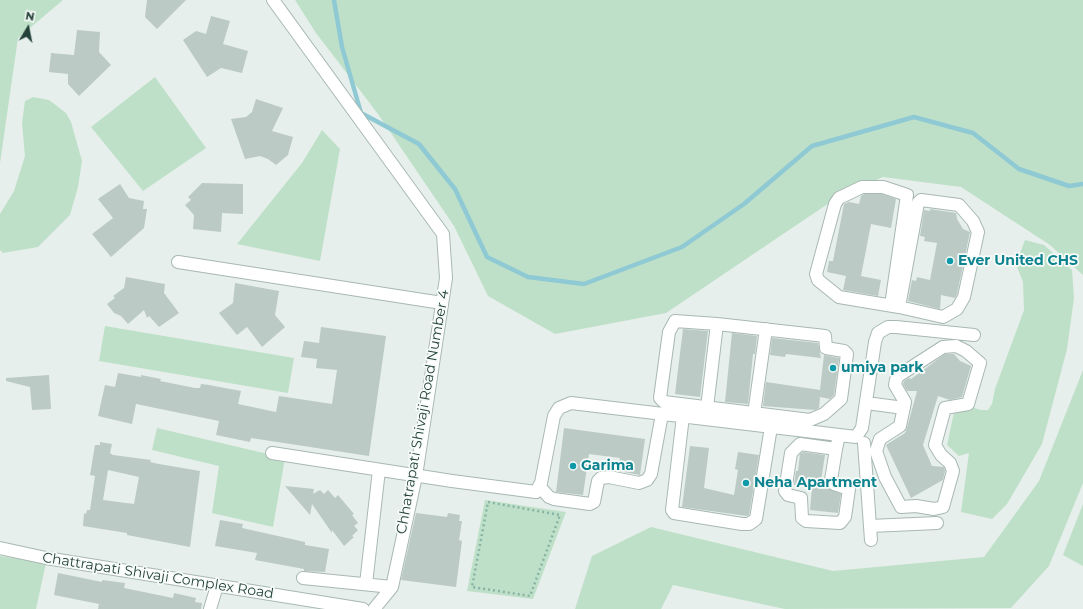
<!DOCTYPE html>
<html>
<head>
<meta charset="utf-8">
<style>
  body { margin:0 }
  #map { position:relative; width:1083px; height:609px; overflow:hidden; background:#e6efeb; font-family:Montserrat,sans-serif }
  canvas { display:block }
  .north { position:absolute; left:8px; top:8px; width:40px; height:40px; -webkit-text-stroke:3px #f7fbf9; paint-order:stroke; rotate:10deg; font-size:11px; font-weight:700; line-height:16px; text-align:center; color:#24423a }
  .north::after { content:''; display:block; margin:auto; width:14px; height:18px; background:#24423a; clip-path:polygon(50% 0,100% 100%,50% 72%,0 100%) }
</style>
</head>
<body>
<div id="map">
<canvas width="1083" height="609"></canvas>
<div class="north">N</div>
</div>
<script>
const context = document.querySelector('canvas').getContext('2d');
context.lineJoin = 'round';
function paint(path, color) {
  context.fillStyle = color;
  context.fill(path, 'evenodd');
}
function toPath(rows) {
  const path = new Path2D();
  for (const r of rows) {
    path.moveTo(r[0], r[1]);
    for (let i = 2; i < r.length; i += 2) path.lineTo(r[i], r[i + 1]);
  }
  return path;
}
function stroke(path, color, width, dash) {
  context.strokeStyle = color;
  context.lineWidth = width;
  context.lineCap = dash ? 'butt' : 'round';
  context.setLineDash(dash || []);
  context.stroke(path);
}
function write(font, color, halo, rows, align = 'center') {
  context.font = font + ' Montserrat,sans-serif';
  context.lineWidth = 3.5;
  context.setLineDash([]);
  context.textBaseline = 'middle';
  context.strokeStyle = halo;
  context.fillStyle = color;
  for (const [text, x, y, turn = 0] of rows) {
    context.save();
    context.translate(x, y);
    context.rotate((+turn || 0) * Math.PI / 180);
    context.textAlign = isNaN(turn) ? turn : align;
    if (halo) context.strokeText(text, 0, 0);
    context.fillText(text, 0, 0);
    context.restore();
  }
}
const green = toPath([
  [0,0,63,0,18,38,0,163],
  [295,0,1083,0,1083,275,1050,245,961,187,883,177,838,197,666,313,555,334,488,296,454,226,378,114,316,33],
  [155,77,206,148,143,191,91,127],
  [33,97,49,100,66,113,71,122,82,161,78,187,70,215,38,247,3,253,0,250,0,214,14,191,25,156,22,123,25,101],
  [322,130,340,149,320,261,237,244,302,163],
  [1025,240,1044,245,1072,270,1074,298,1067,349,1042,444,1007,504,992,519,961,512,969,453,959,456,947,445,956,403,981,410,988,410,992,404,995,389,1024,310,1023,282,1016,264],
  [105,326,294,358,288,393,99,361],
  [1083,370,1083,483,1049,566,1011,608,785,609,673,585,661,609,575,609,592,556,651,527,833,571,984,557,1039,481],
  [157,428,285,458,273,527,212,513,219,466,152,450],
  [485,500,566,512,533,599,467,591],
  [1083,504,1083,566,1063,555],
  [0,556,46,563,36,609,0,609]
]);
const stream = toPath([
  [334,0,342,47,361,113,419,144,455,189,487,257,528,277,584,284,682,247,744,204,812,146,914,117,973,133,1019,169,1069,186,1083,184]
]);
const building = toPath([
  [147,0,186,0,157,29,145,17],
  [211,16,230,21,223,44,248,51,242,73,221,68,207,77,183,40,196,31,206,34],
  [77,30,100,32,99,52,111,65,79,96,68,84,68,74,49,72,51,53,74,55],
  [256,99,283,108,272,131,293,137,288,155,276,165,268,159,260,156,245,159,231,119,246,117,252,112],
  [202,183,243,184,243,214,222,213,221,232,193,229,194,215,185,205,191,200,188,197],
  [120,184,129,198,144,201,143,209,147,209,144,228,111,257,92,234,113,218,98,199],
  [864,194,882,194,896,199,891,228,871,224,861,276,881,280,878,296,843,290,846,276,827,272,829,261,833,261,844,204,849,202,859,204,861,196],
  [930,209,956,213,957,219,963,229,970,232,957,294,955,298,941,295,940,309,908,301,912,280,916,281,917,277,930,280,937,243,924,241,925,237,920,236,924,210,930,211],
  [126,277,165,284,164,293,179,313,159,327,149,316,147,318,144,310,128,324,121,316,114,313,107,304,115,298,113,296,124,288],
  [235,283,279,291,275,315,285,327,262,347,247,327,237,335,219,313,233,303],
  [321,327,386,336,369,456,251,438,250,442,216,435,219,421,136,404,132,424,98,416,105,385,115,387,118,373,141,377,141,375,161,379,160,381,195,388,200,388,201,384,209,385,241,391,238,404,276,412,279,396,332,404,337,370,316,368,317,359,301,357,304,341,319,343],
  [683,329,708,331,700,397,675,394],
  [732,333,757,336,755,354,753,354,748,404,725,402],
  [772,338,818,343,821,358,786,354,785,357,770,355],
  [945,354,954,354,960,361,971,366,962,397,950,400,938,396,923,445,932,466,944,467,945,471,943,480,911,498,886,445,905,433,907,428,917,391,907,391,903,384,904,381,909,378,911,379],
  [824,355,839,358,834,395,830,399,820,397,819,408,815,410,763,406,766,382,820,390],
  [49,375,51,409,32,410,30,387,6,381,6,378],
  [564,428,645,439,640,475,618,471,620,458,589,454,583,495,556,492],
  [100,442,112,444,110,453,113,455,151,460,150,462,159,464,200,471,190,547,127,535,127,533,83,526,84,513,86,514,87,510,90,510,95,476,90,475,95,445,100,445],
  [108,470,139,477,134,504,103,500],
  [690,446,709,448,704,488,734,495,738,470,735,469,738,452,759,455,749,515,747,516,682,507],
  [803,452,825,455,820,487,828,488,841,494,838,513,810,510,812,487,794,485,796,471,798,471,800,454],
  [285,486,314,489,313,494,320,490,324,494,328,490,335,498,338,495,354,514,352,515,358,523,354,526,358,530,352,536,354,537,344,546,332,530,332,533,312,504,310,515],
  [416,513,447,517,448,513,460,515,459,521,462,521,459,540,462,541,456,587,401,580],
  [220,520,243,524,242,528,305,542,305,545,329,549,325,572,304,571,304,569,255,560,257,553,215,546],
  [58,573,102,582,102,580,125,583,124,588,173,598,174,593,196,598,195,602,202,603,201,609,98,609,99,604,54,595]
]);
const path = toPath([
  [488,502,560,515,530,596,472,587,488,502]
]);
const minor = toPath([
  [273,0,443,234,446,278,416,476,392,587,374,609],
  [178,262,442,303],
  [891,305,907,195,883,187,862,187,839,198,835,204,816,274,818,280,839,297,899,307,918,203,921,200,959,205,973,221,978,232,964,297,957,309,943,317,899,307],
  [675,321,717,324,825,336,826,348,844,351,847,354,841,399,824,414,810,420,664,402,660,398,669,332,675,321],
  [956,346,966,351,980,363,968,404,945,408,935,445,941,455,950,463,953,471,943,507,934,509,916,506,901,507,885,477,876,451,880,439,900,426,905,402,895,385,896,380,898,376,943,347,956,346],
  [866,403,904,408],
  [683,416,672,510,674,513,742,524,749,524,756,519,771,427],
  [706,416,717,324],
  [753,421,766,329],
  [864,443,871,540],
  [836,449,800,444,791,453,785,491,788,495,801,498,802,518,806,521,840,523,845,517,849,489,834,484,831,480,836,449,839,436],
  [272,453,452,481,536,492,541,483,554,416,559,408,571,403,856,437,862,428,875,342,878,333,888,327,896,327,974,335],
  [539,486,549,497,554,499,590,504,594,502,598,481,601,478,609,477,639,483,647,480,651,474,662,414],
  [870,526,937,523],
  [0,548,46,558,363,609],
  [303,578,392,587],
  [366,584,379,470],
  [210,609,217,586]
]);
const markers = [
  [950,261,4,"#0f9aa8"],
  [833,368,4,"#0f9aa8"],
  [573,466,4,"#0f9aa8"],
  [746,483,4,"#0f9aa8"]
];
const cultureNames = [
  ["Ever United CHS",958,261],
  ["umiya park",841,368],
  ["Garima",581,466],
  ["Neha Apartment",754,483]
];
const streetNames = [
  ["Chhatrapati Shivaji Road Number 4",423,412,-80],
  ["Chattrapati Shivaji Complex Road",158,576,9]
];
paint(green, '#bfe0c8');
stroke(stream, '#8ec9d4', 4.5);
paint(building, '#bbcac4');
stroke(minor, '#a8b8b2', 14);
stroke(path, '#86b3a5', 2.5, [2, 3]);
stroke(minor, '#fff', 12);
for (const [x, y, r, color] of markers) {
  const dot = new Path2D();
  dot.arc(x, y, r, 0, 2 * Math.PI);
  context.fillStyle = color;
  context.fill(dot);
  stroke(dot, '#f7fbf9', 1.5);
}
write('bold 14px', '#0d838f', '#f7fbf9', cultureNames, 'left');
write('14px', '#24423a', '#f7fbf9', streetNames);
</script>
</body>
</html>
